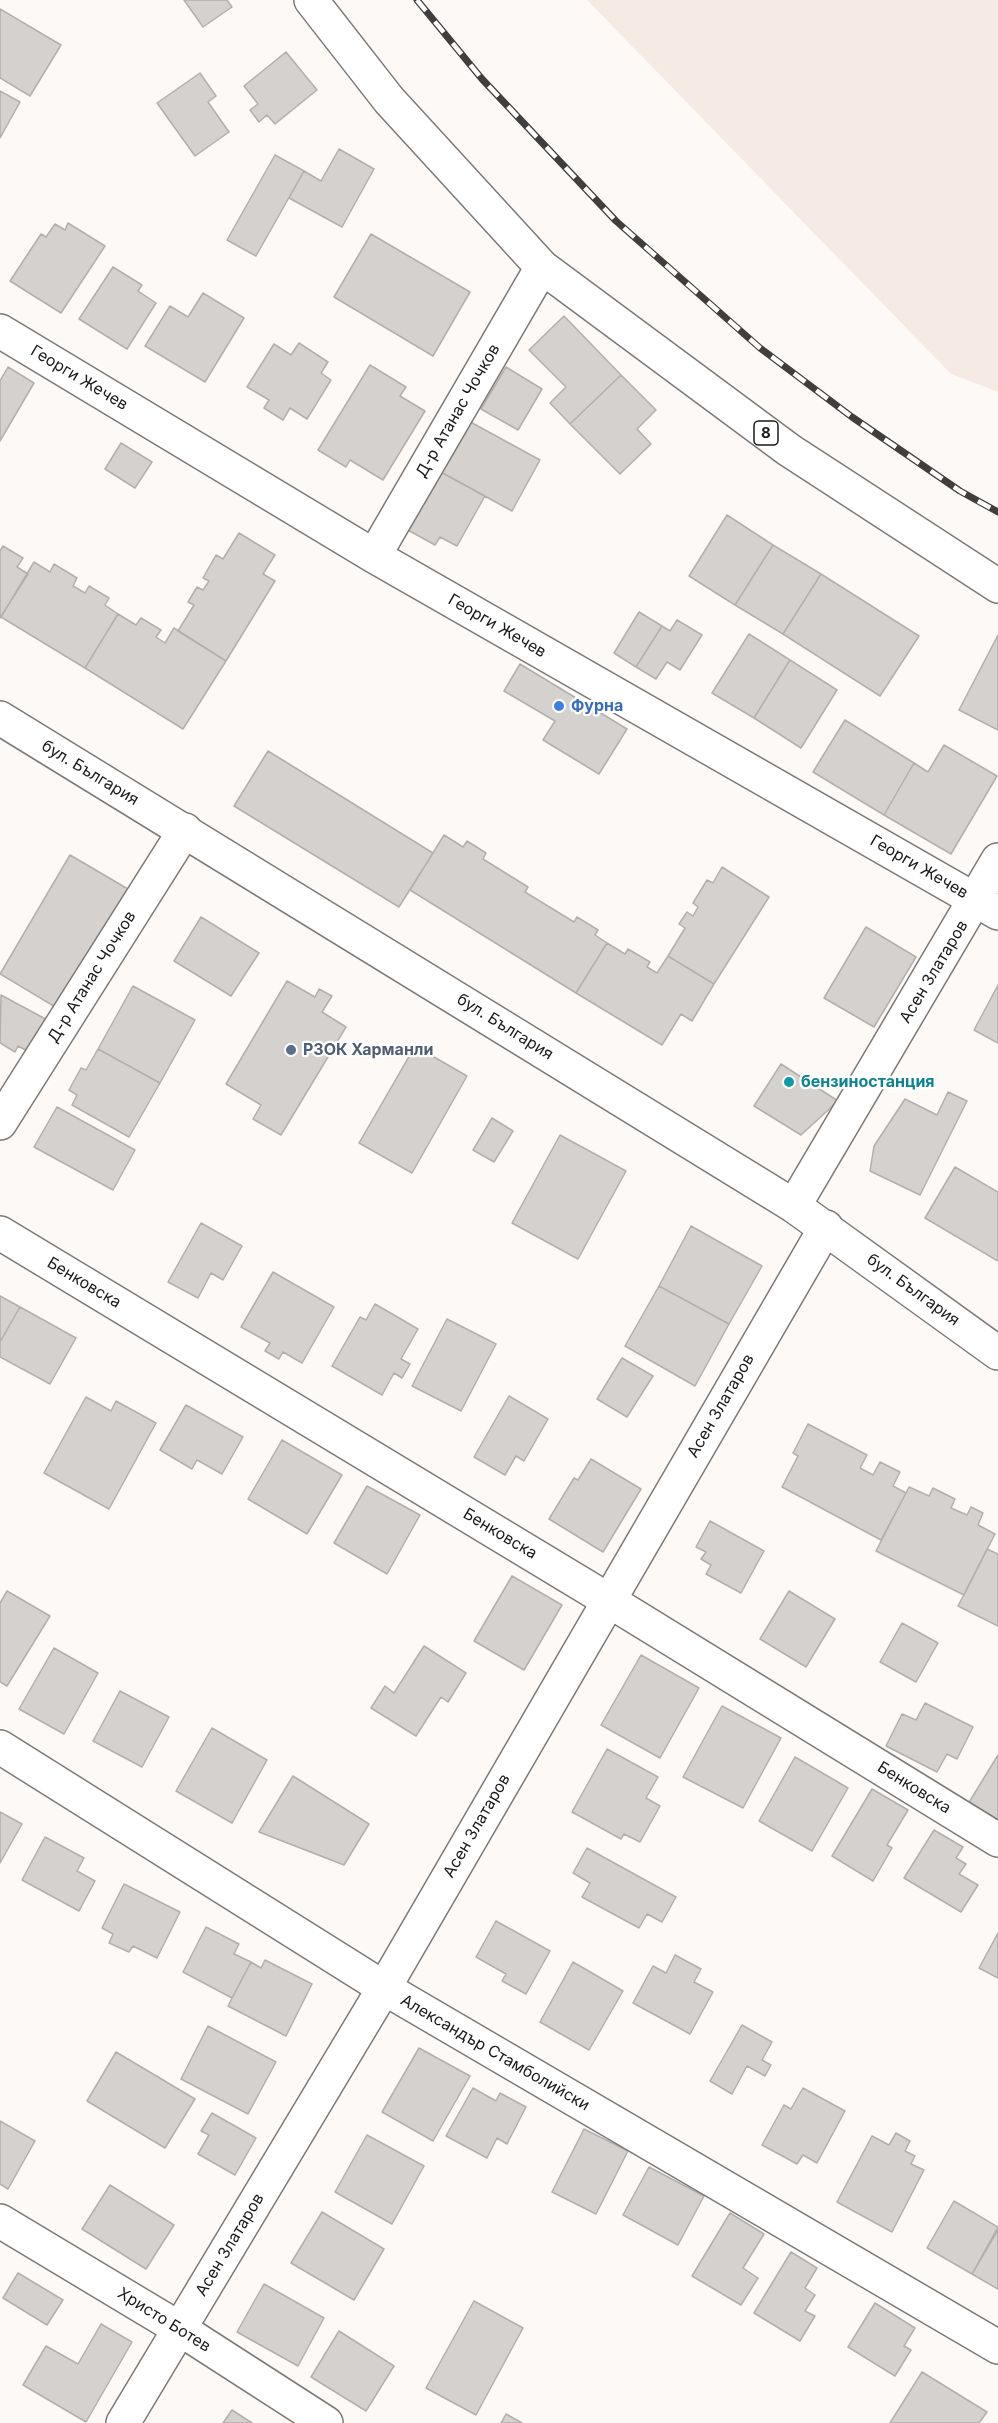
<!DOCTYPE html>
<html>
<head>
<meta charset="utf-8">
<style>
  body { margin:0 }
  canvas { display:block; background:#fdf9f7 }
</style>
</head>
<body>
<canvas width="998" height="2423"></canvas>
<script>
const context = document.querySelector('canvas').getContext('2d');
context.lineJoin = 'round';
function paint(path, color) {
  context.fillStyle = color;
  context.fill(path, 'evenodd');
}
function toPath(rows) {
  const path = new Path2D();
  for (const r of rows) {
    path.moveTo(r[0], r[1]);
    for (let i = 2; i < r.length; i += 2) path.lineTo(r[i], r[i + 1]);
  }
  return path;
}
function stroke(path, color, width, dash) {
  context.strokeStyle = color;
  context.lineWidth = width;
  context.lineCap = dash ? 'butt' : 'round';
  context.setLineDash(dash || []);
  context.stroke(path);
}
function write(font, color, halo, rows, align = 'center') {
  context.font = font + ' Inter,sans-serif';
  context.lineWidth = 4.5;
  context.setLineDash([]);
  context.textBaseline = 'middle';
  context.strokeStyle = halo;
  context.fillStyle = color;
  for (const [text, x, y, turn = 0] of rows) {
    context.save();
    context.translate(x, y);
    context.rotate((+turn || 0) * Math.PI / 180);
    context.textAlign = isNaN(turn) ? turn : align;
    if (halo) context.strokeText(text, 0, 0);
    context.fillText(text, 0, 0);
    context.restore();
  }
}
const built = toPath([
  [587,0,998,0,998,392,951,374]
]);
const building = toPath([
  [184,0,227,0,232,7,203,27,184,0],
  [0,9,61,45,30,96,0,78,0,9],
  [286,52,317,90,275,124,267,115,259,122,250,110,258,104,244,86,286,52],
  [200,73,216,96,208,102,229,132,195,156,157,103,200,73],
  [0,91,20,102,0,138,0,91],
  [339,149,374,169,342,227,289,198,304,171,321,181,339,149],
  [275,155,304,171,256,256,227,240,275,155],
  [68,223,105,246,61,313,10,281,41,234,46,237,55,224,65,230,68,223],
  [371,234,470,292,433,356,334,297,371,234],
  [113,267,142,285,138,291,156,303,127,349,79,319,113,267],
  [203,293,244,318,205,382,145,346,170,306,188,317,203,293],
  [564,316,621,375,570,424,550,403,566,387,529,350,564,316],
  [299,343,328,362,321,373,331,380,307,419,290,408,283,420,264,408,269,400,247,387,274,344,291,355,299,343],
  [370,365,406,387,400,396,425,411,383,480,350,460,346,467,318,450,370,365],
  [8,367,34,383,0,441,0,381,8,367],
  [506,367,542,389,518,430,481,409,506,367],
  [621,375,656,410,637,429,651,444,620,474,570,424,621,375],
  [465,419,540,460,512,511,437,470,465,419],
  [121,443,152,462,135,488,105,469,121,443],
  [439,471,485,496,457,546,440,537,435,545,406,529,439,471],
  [727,515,773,545,735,605,689,576,727,515],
  [239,533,275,555,263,574,275,581,226,661,178,631,194,605,188,602,197,587,203,590,209,581,203,578,216,555,223,559,239,533],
  [773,545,821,574,783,634,735,605,773,545],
  [3,546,23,558,17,567,28,574,0,618,0,551,3,546],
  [34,562,50,572,54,564,77,578,73,586,85,593,89,586,109,598,105,605,118,614,85,668,1,617,34,562],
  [821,574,919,636,880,696,783,634,821,574],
  [639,612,662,626,636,667,614,653,639,612],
  [118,614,136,625,141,618,161,630,156,637,165,643,174,628,226,661,183,729,85,668,118,614],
  [677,620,702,635,680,670,667,662,656,679,636,667,662,626,670,631,677,620],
  [749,634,790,660,754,718,712,693,749,634],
  [998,635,998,730,959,710,998,635],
  [790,660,837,690,801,748,754,718,790,660],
  [520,664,627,729,599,774,543,740,555,721,504,691,520,664],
  [845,720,914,763,884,815,813,772,845,720],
  [944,745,997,776,951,854,884,815,914,763,928,772,944,745],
  [268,751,433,853,399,907,234,806,268,751],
  [444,835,463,847,467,841,486,853,483,859,528,887,525,892,574,922,577,917,598,930,595,935,607,943,576,993,410,890,444,835],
  [70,855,128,889,57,1008,0,974,70,855],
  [722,867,769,897,714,984,668,956,685,928,679,924,687,912,693,916,698,907,693,903,707,880,713,883,722,867],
  [201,917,259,953,231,996,174,961,201,917],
  [866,927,916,957,874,1027,824,998,866,927],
  [607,943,625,954,628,949,650,962,647,967,657,973,668,956,714,984,692,1021,681,1014,662,1045,576,993,607,943],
  [287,981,315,997,319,989,332,996,322,1012,346,1027,281,1135,253,1119,261,1105,226,1084,287,981],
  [998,985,998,1043,974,1030,998,985],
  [133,986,195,1020,160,1083,98,1049,133,986],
  [1,995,53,1023,35,1055,18,1046,15,1052,0,1043,1,995],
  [415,1046,467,1076,412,1173,359,1143,415,1046],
  [98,1049,160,1083,129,1137,72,1105,77,1095,69,1090,81,1068,86,1070,98,1049],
  [781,1064,838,1101,801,1135,754,1106,781,1064],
  [948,1092,967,1101,920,1195,870,1171,874,1146,905,1099,937,1115,948,1092],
  [57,1107,135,1150,113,1190,34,1147,57,1107],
  [492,1118,513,1131,494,1162,473,1150,492,1118],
  [560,1135,626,1171,578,1259,512,1223,560,1135],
  [955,1167,998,1192,998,1261,925,1218,955,1167],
  [201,1223,242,1246,223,1280,211,1273,198,1298,168,1282,201,1223],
  [691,1226,762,1266,729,1324,659,1286,691,1226],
  [273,1272,334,1307,302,1363,283,1352,279,1359,265,1351,270,1343,241,1327,273,1272],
  [659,1286,729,1324,695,1386,625,1346,659,1286],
  [0,1296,20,1307,0,1342,0,1296],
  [375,1304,418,1329,401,1359,410,1364,402,1378,394,1373,382,1395,332,1366,360,1317,366,1320,375,1304],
  [20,1307,76,1338,50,1384,0,1357,0,1342,20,1307],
  [447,1319,496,1344,461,1411,412,1386,447,1319],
  [622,1358,653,1376,627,1417,597,1399,622,1358],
  [509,1396,548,1419,524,1461,516,1456,505,1475,474,1457,509,1396],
  [86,1397,111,1411,116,1401,156,1423,109,1509,44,1473,86,1397],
  [186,1405,243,1437,222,1474,197,1460,192,1469,160,1450,186,1405],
  [808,1424,867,1455,860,1468,873,1475,880,1462,900,1472,893,1486,906,1493,881,1540,782,1487,798,1456,793,1453,808,1424],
  [282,1440,342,1475,307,1534,248,1499,282,1440],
  [591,1459,641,1489,603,1552,549,1519,574,1478,578,1480,591,1459],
  [367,1486,420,1515,387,1574,334,1543,367,1486],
  [909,1487,929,1496,933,1488,955,1499,951,1508,967,1515,971,1507,983,1513,978,1525,995,1534,964,1595,876,1551,909,1487],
  [710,1521,764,1551,741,1593,706,1574,711,1565,701,1559,706,1552,696,1547,710,1521],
  [987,1549,998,1554,998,1626,958,1606,987,1549],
  [512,1576,562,1605,524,1670,474,1641,512,1576],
  [7,1591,50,1616,7,1686,0,1682,0,1603,7,1591],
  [789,1591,835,1619,806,1667,760,1639,789,1591],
  [902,1623,938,1643,916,1682,880,1662,902,1623],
  [424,1646,466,1673,448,1702,441,1697,416,1736,371,1708,385,1686,394,1693,424,1646],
  [54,1648,98,1673,64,1734,19,1709,54,1648],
  [641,1655,699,1688,660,1758,601,1725,641,1655],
  [120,1691,169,1717,142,1767,93,1741,120,1691],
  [925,1703,973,1727,957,1759,947,1754,937,1772,886,1746,902,1714,916,1720,925,1703],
  [722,1706,781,1738,743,1808,683,1777,722,1706],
  [212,1728,267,1760,232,1823,176,1791,212,1728],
  [607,1749,658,1777,646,1798,660,1806,640,1842,624,1834,621,1839,572,1812,607,1749],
  [998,1755,998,1821,968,1804,998,1755],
  [795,1757,848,1788,812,1851,759,1821,795,1757],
  [293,1776,369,1824,344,1865,259,1832,293,1776],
  [872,1789,908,1810,887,1845,892,1848,873,1881,832,1856,872,1789],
  [0,1812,22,1824,0,1863,0,1812],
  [934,1830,963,1847,956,1858,966,1864,959,1874,978,1885,961,1912,904,1878,934,1830],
  [45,1837,84,1858,77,1871,95,1881,79,1911,22,1880,45,1837],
  [587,1848,676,1897,662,1922,647,1914,639,1928,582,1897,590,1883,573,1873,587,1848],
  [124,1884,180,1912,157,1958,133,1946,129,1952,109,1943,113,1934,102,1928,124,1884],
  [496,1921,550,1951,526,1994,502,1981,506,1974,476,1957,496,1921],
  [206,1927,239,1944,234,1954,251,1962,232,1998,183,1972,206,1927],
  [998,1933,998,1978,979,1968,998,1933],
  [675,1955,701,1969,694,1982,713,1992,690,2034,633,2003,653,1966,666,1973,675,1955],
  [265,1960,312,1984,286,2036,228,2006,251,1962,261,1968,265,1960],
  [573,1962,623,1991,589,2050,540,2022,573,1962],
  [742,2025,772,2042,762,2060,771,2065,765,2076,747,2066,732,2094,710,2081,742,2025],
  [208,2026,276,2062,248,2114,181,2079,208,2026],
  [419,2048,470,2076,433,2141,382,2112,419,2048],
  [116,2052,195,2099,165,2148,87,2101,116,2052],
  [473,2088,496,2101,500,2093,526,2107,507,2144,497,2138,487,2158,446,2136,473,2088],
  [803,2088,845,2111,817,2163,803,2155,797,2164,762,2145,784,2105,791,2109,803,2088],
  [212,2113,256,2138,235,2175,198,2154,209,2135,201,2131,212,2113],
  [0,2121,35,2141,8,2189,0,2184,0,2121],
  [584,2129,628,2151,596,2214,552,2192,584,2129],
  [896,2133,910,2141,905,2151,915,2156,911,2164,924,2170,892,2232,837,2202,872,2136,889,2145,896,2133],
  [367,2135,424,2166,392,2224,335,2192,367,2135],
  [649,2167,704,2196,678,2245,623,2215,649,2167],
  [110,2185,174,2225,146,2269,82,2229,110,2185],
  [954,2201,998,2227,972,2274,927,2248,954,2201],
  [322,2212,384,2249,354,2300,291,2263,322,2212],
  [730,2213,764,2234,743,2268,758,2278,741,2305,692,2276,730,2213],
  [998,2230,998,2289,972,2274,998,2230],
  [791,2252,817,2268,805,2288,815,2295,805,2311,815,2316,800,2341,754,2313,791,2252],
  [18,2273,63,2300,47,2325,3,2298,18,2273],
  [264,2284,324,2318,298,2366,237,2332,264,2284],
  [474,2301,523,2328,476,2415,426,2388,474,2301],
  [875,2303,915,2328,904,2346,911,2350,895,2376,848,2347,875,2303],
  [101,2324,132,2342,86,2422,23,2385,46,2346,78,2364,101,2324],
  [339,2331,394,2366,366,2411,311,2377,339,2331],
  [922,2372,987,2412,979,2423,890,2423,922,2372],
  [232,2410,252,2423,223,2423,232,2410],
  [506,2414,522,2423,501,2423,506,2414]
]);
const street = toPath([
  [0,331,374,556,998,913],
  [374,556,542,267],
  [0,1123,185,830],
  [794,1206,998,860],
  [0,1233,608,1600,998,1840],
  [0,1747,384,1988,998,2347],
  [0,2221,180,2329,326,2423],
  [123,2423,384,1988,826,1227]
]);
const secondary = toPath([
  [0,718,794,1206,998,1353]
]);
const primary = toPath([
  [311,0,389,100,542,267,789,450,998,586]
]);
const rail = toPath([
  [417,0,482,79,616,221,760,348,852,417,960,491,998,512]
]);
const markers = [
  [559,706,6,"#3f7fe0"],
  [291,1050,6,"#5c6f8a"],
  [789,1082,6,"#0f9aa8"]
];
const shields = [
  [766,433,24]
];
const shieldNames = [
  ["8",766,433]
];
const streetNames = [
  ["Георги Жечев",79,378,31],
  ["Д-р Атанас Чочков",458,411,-60],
  ["Георги Жечев",497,626,30],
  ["бул. България",90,773,31],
  ["Георги Жечев",919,867,30],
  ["Асен Златаров",934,972,-59],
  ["Д-р Атанас Чочков",92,977,-58],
  ["бул. България",505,1027,32],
  ["Бенковска",84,1283,31],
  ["бул. България",913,1290,36],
  ["Асен Златаров",721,1406,-60],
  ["Бенковска",500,1534,31],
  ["Бенковска",914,1788,32],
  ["Асен Златаров",477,1826,-60],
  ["Александър Стамболийски",495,2053,30],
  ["Асен Златаров",230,2245,-59],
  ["Христо Ботев",164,2320,32]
];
const shopNames = [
  ["Фурна",571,706]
];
const serviceNames = [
  ["РЗОК Харманли",303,1050]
];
const cultureNames = [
  ["бензиностанция",801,1082]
];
paint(built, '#f6ebe4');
paint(building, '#d4d1cf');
stroke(building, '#b3afad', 1.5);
stroke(street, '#7c7977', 36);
stroke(secondary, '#7c7977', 36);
stroke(primary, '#7c7977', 36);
stroke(street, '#fff', 33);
stroke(secondary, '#fff', 33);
stroke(primary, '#fff', 33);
stroke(rail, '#413f3e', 7);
stroke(rail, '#fff', 4.5, [14]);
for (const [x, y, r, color] of markers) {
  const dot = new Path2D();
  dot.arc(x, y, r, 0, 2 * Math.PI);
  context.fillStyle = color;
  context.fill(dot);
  stroke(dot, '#fff', 2);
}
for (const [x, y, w] of shields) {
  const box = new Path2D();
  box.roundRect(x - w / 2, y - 12, w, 24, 4.5);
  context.fillStyle = '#fff';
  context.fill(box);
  stroke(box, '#1b1919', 1.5);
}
write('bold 15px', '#1b1919', null, shieldNames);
write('16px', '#1b1919', '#fff', streetNames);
write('bold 16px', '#366cbe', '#fff', shopNames, 'left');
write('bold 16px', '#4e5e75', '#fff', serviceNames, 'left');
write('bold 16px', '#0d838f', '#fff', cultureNames, 'left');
</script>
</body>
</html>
